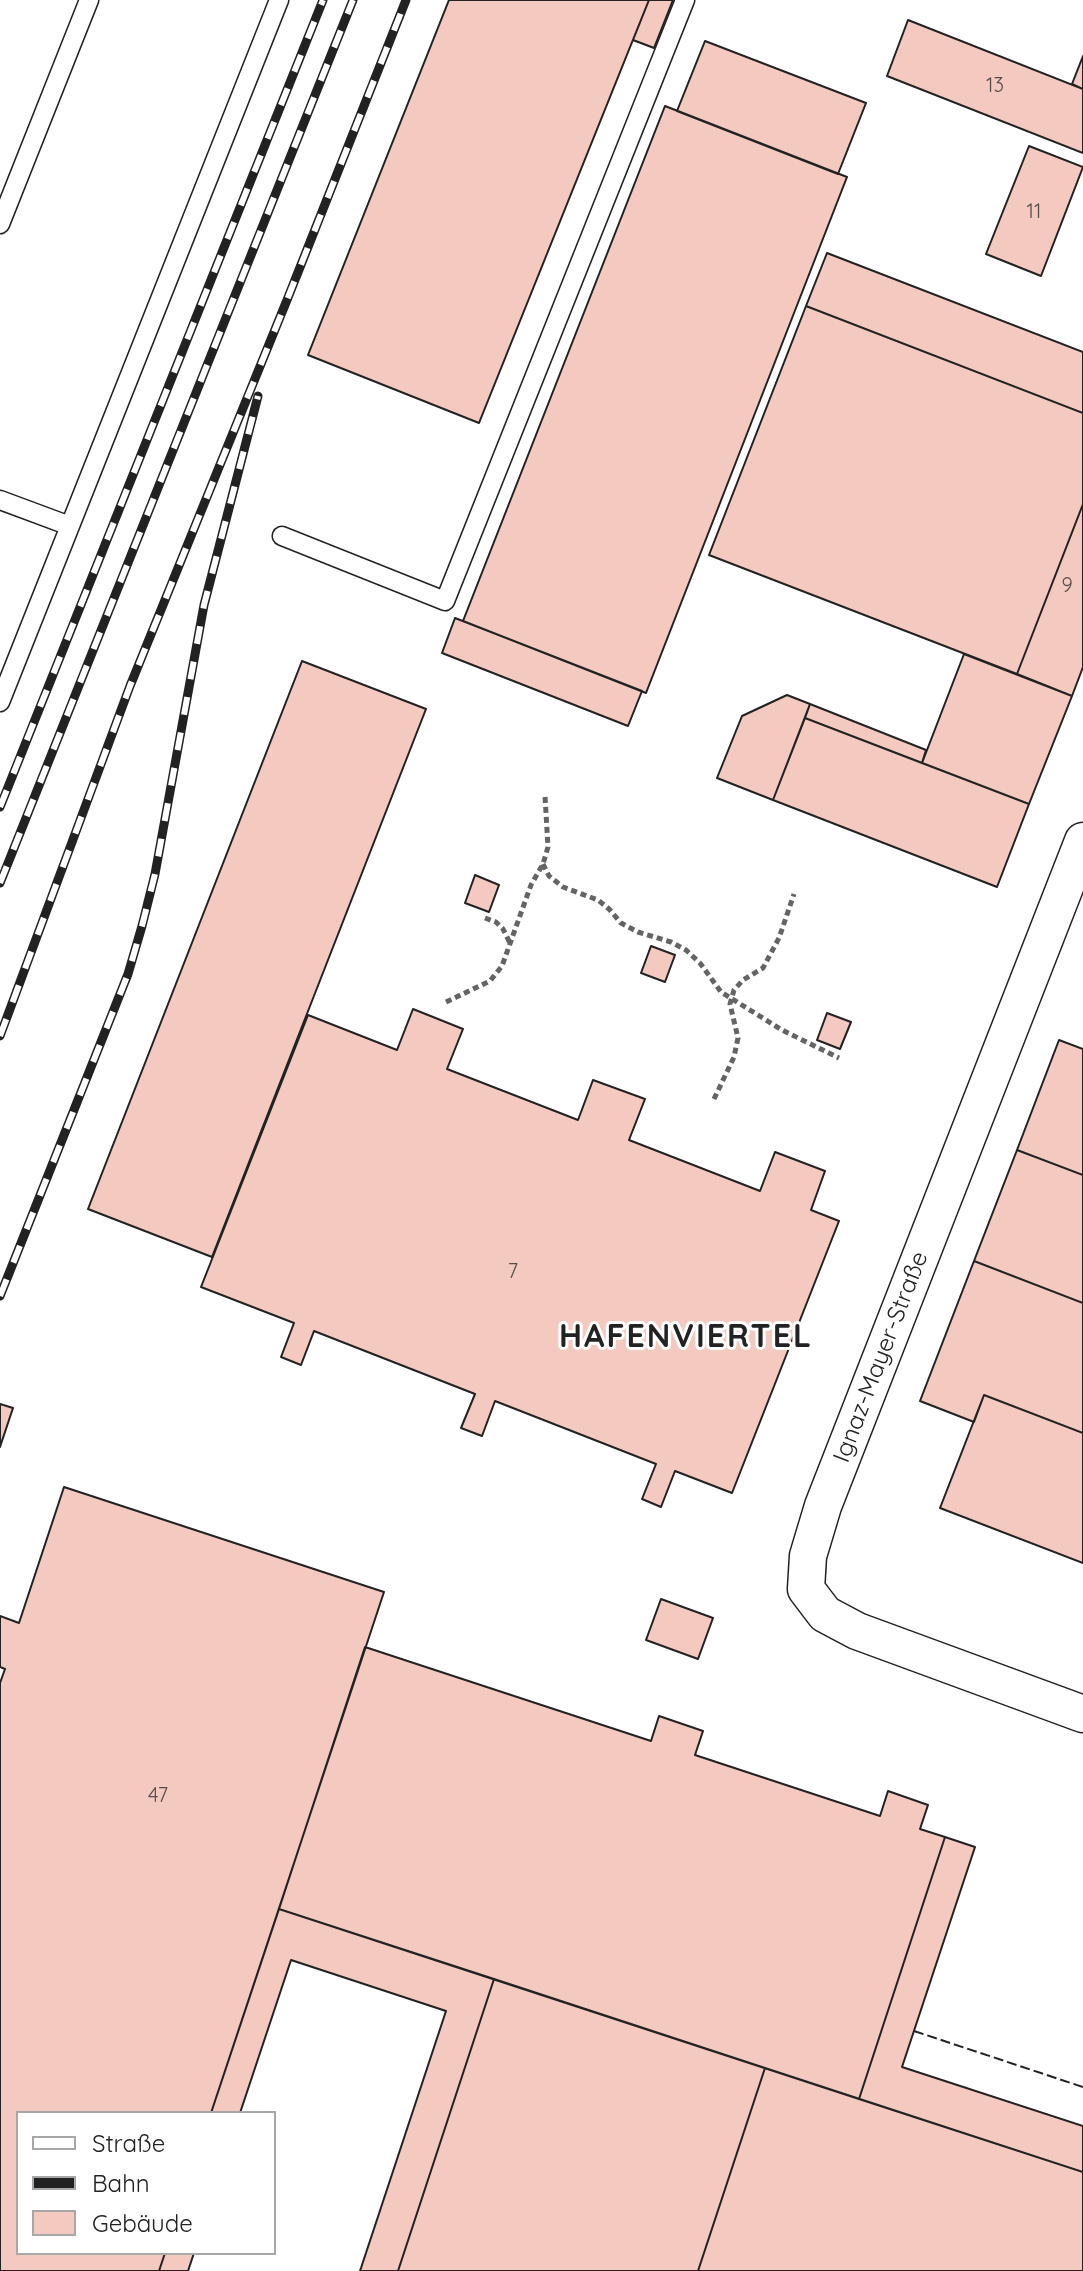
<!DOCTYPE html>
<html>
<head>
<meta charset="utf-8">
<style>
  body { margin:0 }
  #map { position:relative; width:1083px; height:2271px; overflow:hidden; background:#fff; font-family:Quicksand,sans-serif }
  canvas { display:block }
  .legend { position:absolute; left:16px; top:2111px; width:260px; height:144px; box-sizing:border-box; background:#fff; border:2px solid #a7a7a7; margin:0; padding:10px 14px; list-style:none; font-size:24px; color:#222 }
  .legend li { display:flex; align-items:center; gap:16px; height:40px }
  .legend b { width:40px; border:2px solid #a7a7a7 }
</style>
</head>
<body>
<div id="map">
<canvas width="1083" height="2271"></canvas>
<ul class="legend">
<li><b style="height:10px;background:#fff"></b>Straße</li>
<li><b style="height:10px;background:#222"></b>Bahn</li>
<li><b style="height:22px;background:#f3c9c0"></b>Gebäude</li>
</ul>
</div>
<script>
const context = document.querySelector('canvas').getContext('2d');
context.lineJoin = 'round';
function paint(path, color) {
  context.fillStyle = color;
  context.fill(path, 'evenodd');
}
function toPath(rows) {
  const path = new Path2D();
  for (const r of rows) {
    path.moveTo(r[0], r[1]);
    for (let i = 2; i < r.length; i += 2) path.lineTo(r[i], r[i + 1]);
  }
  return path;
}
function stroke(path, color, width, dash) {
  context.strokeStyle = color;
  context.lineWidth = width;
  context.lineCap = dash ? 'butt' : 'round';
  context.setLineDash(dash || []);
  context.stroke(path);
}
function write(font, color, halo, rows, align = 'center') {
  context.font = font + ' Quicksand,sans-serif';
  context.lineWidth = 6;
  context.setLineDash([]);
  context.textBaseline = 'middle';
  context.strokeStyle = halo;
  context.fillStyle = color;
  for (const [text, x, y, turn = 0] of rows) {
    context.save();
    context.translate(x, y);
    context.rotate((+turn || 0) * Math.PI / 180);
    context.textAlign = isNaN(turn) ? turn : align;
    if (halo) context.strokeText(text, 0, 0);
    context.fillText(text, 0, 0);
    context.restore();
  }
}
const building = toPath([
  [449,0,649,0,479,423,308,355,449,0],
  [649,0,673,0,654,48,633,40,649,0],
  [908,20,1083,89,1083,153,887,76,908,20],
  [705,41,866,103,838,174,677,111,705,41],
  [1083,56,1083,89,1072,84,1083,56],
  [665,106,847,177,646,693,463,621,665,106],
  [1029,146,1083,167,1041,276,986,254,1029,146],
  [827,253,1083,352,1083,413,806,306,827,253],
  [806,306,1083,413,1083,504,1017,674,709,555,806,306],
  [1083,504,1083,667,1072,696,1017,674,1083,504],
  [455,618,642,691,628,726,442,653,455,618],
  [964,654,1072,696,1029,804,922,763,964,654],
  [302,661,426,709,212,1257,88,1209,302,661],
  [787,695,810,704,773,800,717,778,742,716,787,695],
  [810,704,926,750,922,763,805,718,810,704],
  [805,718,1029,804,997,887,773,800,805,718],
  [475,875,499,885,489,912,465,903,475,875],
  [651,946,675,955,665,982,641,973,651,946],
  [413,1009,463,1029,447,1069,578,1120,593,1080,645,1099,629,1140,760,1191,775,1152,825,1171,811,1210,839,1221,732,1493,675,1471,661,1507,642,1499,656,1464,495,1401,482,1436,461,1428,475,1394,314,1331,301,1365,281,1357,294,1323,201,1287,308,1015,397,1050,413,1009],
  [827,1013,851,1022,840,1049,817,1040,827,1013],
  [1059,1040,1083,1049,1083,1175,1017,1150,1059,1040],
  [1017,1150,1083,1175,1083,1303,974,1261,1017,1150],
  [974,1261,1083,1303,1083,1433,984,1395,974,1422,920,1401,974,1261],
  [984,1395,1083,1433,1083,1563,940,1508,984,1395],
  [0,1404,13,1408,0,1447,0,1404],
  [64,1487,384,1592,211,2113,18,2113,18,2253,165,2253,159,2271,0,2271,0,1683,5,1669,0,1667,0,1616,19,1623,64,1487],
  [661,1599,713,1618,698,1659,646,1640,661,1599],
  [365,1647,651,1741,659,1716,703,1731,695,1755,880,1816,888,1791,928,1805,920,1829,945,1837,859,2099,279,1909,365,1647],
  [945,1837,975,1847,902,2067,1083,2126,1083,2172,859,2099,945,1837],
  [279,1909,494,1979,398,2271,360,2271,446,2011,291,1960,240,2113,211,2113,279,1909],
  [494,1979,765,2068,698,2271,398,2271,494,1979],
  [765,2068,1083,2172,1083,2271,698,2271,765,2068],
  [165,2253,194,2253,188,2271,159,2271,165,2253]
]);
const path = toPath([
  [543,864,549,876,563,887,598,900,609,909,621,923,638,932,671,942,686,950,700,963,721,992,782,1030,839,1058],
  [485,918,496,922,503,929,510,943],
  [446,1002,490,981,502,966,531,885,543,864,548,847,545,796],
  [714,1099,734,1057,738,1038,730,1004,734,990,743,980,763,968,779,938,794,894]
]);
const service = toPath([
  [0,224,89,0],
  [0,500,70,526],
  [282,536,445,601,685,0],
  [0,702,279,0]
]);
const minor = toPath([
  [1083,841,823,1506,808,1556,806,1589,825,1614,857,1631,1083,1714]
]);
const rail = toPath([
  [0,807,323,0],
  [0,883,353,0],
  [0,1036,130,686,287,300,406,0],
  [0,1296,128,974,142,926,155,874,204,605,258,396]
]);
const fence = toPath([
  [914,2031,1083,2087]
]);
const numberNames = [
  ["13",995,86],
  ["11",1034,212],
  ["9",1067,586],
  ["7",513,1272],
  ["47",158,1796]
];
const streetNames = [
  ["Ignaz-Mayer-Straße",881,1357,-69]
];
const districtNames = [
  ["HAFENVIERTEL",686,1337]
];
paint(building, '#f3c9c0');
stroke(building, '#222', 2);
stroke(service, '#222', 21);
stroke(minor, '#222', 39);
stroke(path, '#646464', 5, [6, 4]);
stroke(service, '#fff', 18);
stroke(minor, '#fff', 36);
stroke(rail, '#222', 9);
stroke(rail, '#fff', 6, [18]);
stroke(fence, '#222', 2, [10, 4]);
write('20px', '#564c4a', null, numberNames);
write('24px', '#222', '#fff', streetNames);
context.letterSpacing = '2px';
write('bold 32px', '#222', '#fff', districtNames);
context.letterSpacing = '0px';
</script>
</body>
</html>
